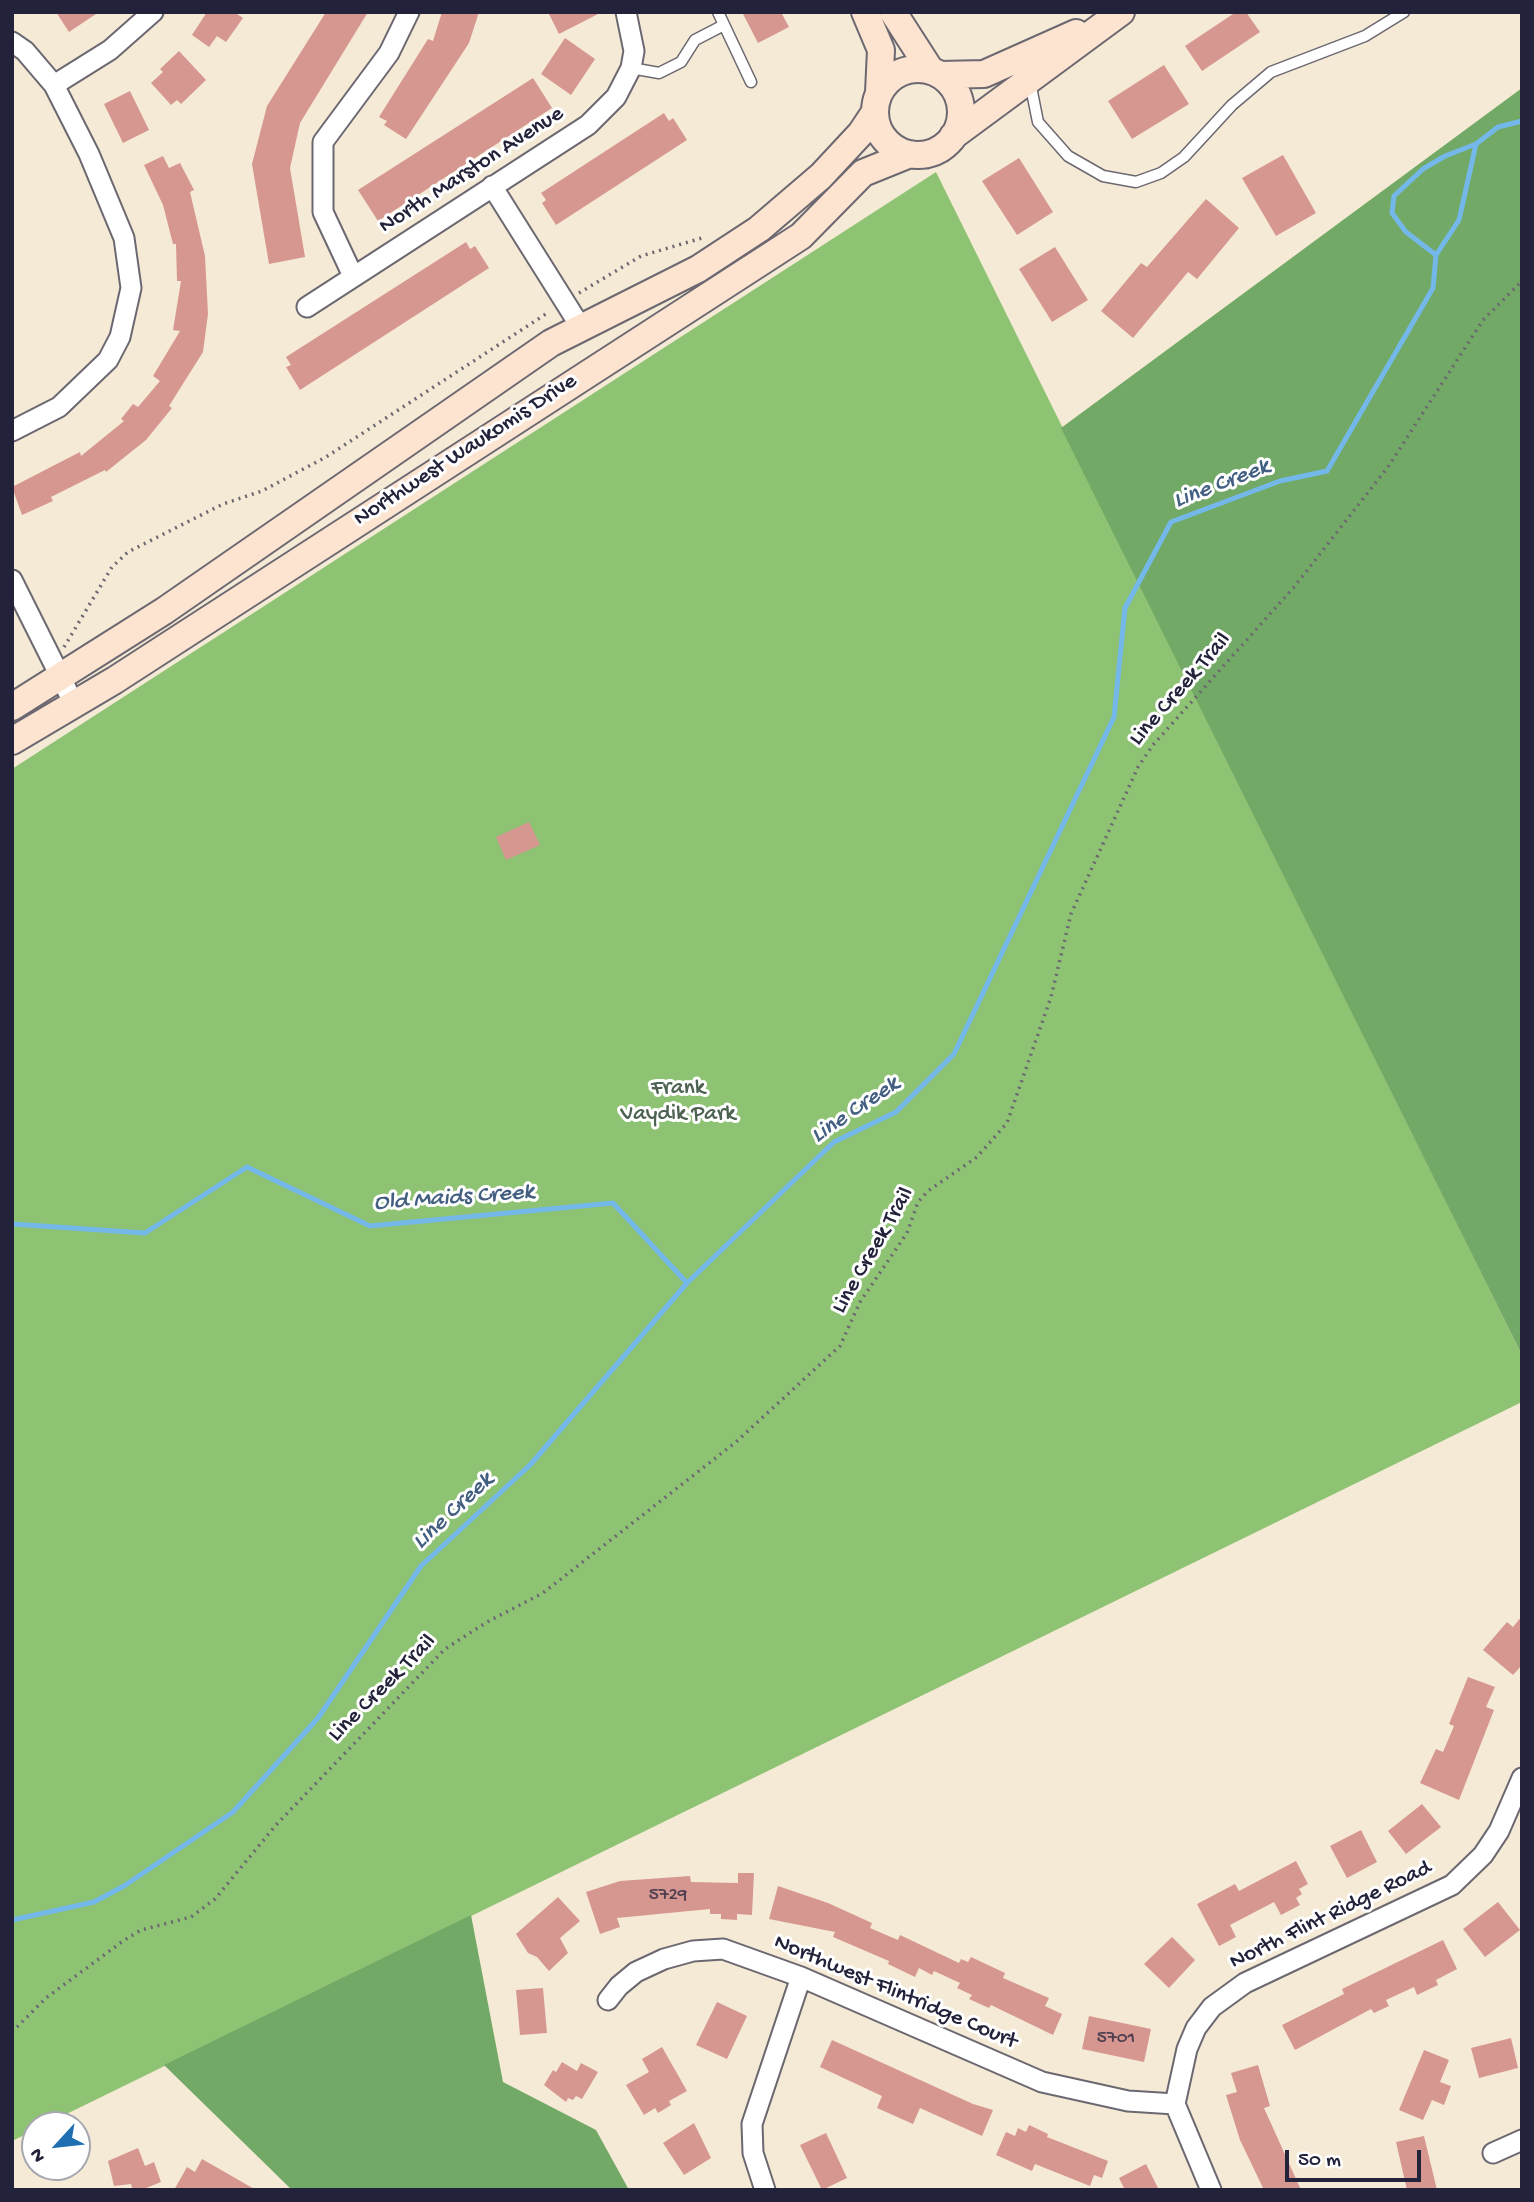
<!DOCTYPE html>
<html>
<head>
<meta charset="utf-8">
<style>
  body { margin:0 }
  #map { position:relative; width:1534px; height:2202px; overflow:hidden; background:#f5ead5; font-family:"Gochi Hand",sans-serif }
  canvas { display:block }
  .frame { position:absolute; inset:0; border:14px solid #22223b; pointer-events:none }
  .north { position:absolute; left:21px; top:2111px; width:70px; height:70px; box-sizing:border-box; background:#fff; border:2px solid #a7a7b1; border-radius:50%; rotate:243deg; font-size:19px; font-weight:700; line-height:28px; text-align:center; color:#22223b }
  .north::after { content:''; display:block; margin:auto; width:24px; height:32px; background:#1f6fb2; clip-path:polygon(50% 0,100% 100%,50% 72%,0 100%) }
  .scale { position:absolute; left:1285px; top:2150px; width:136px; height:32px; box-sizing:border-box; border:4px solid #22223b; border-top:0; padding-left:9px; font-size:21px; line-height:24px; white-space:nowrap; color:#22223b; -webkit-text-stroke:5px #fff; paint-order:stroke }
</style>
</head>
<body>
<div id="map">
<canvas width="1534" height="2202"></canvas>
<div class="frame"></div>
<div class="north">N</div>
<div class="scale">50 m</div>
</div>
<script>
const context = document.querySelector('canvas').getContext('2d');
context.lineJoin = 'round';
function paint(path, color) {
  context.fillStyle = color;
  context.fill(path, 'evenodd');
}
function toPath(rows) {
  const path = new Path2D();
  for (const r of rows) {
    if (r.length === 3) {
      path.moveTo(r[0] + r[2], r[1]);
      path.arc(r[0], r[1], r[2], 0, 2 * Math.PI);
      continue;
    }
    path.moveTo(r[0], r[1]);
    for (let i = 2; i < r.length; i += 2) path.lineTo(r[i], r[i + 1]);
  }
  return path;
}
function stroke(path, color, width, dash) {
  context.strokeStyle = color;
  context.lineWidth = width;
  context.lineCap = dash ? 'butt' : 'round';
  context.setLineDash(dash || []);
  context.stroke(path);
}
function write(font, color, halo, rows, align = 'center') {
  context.font = font + ' "Gochi Hand",sans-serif';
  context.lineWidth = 6;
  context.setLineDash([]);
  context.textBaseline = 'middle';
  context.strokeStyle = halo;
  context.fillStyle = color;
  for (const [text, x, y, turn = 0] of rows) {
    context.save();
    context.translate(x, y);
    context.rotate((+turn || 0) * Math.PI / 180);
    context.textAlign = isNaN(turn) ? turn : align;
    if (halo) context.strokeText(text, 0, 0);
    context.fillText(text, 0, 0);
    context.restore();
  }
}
const green = toPath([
  [936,172,1522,1355,1522,1402,44,2125,35,2125,35,2130,12,2141,12,769]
]);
const forest = toPath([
  [1522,88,1522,1355,1061,428],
  [471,1915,503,2082,596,2130,629,2190,292,2190,164,2065]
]);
const stream = toPath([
  [1436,255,1406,232,1392,213,1394,196,1423,169,1445,156,1476,144],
  [12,1224,145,1233,247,1167,370,1226,613,1203,687,1283],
  [12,1920,94,1902,124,1886,233,1812,318,1718,421,1566,530,1465,687,1283,834,1142,896,1112,954,1054,1114,717,1125,608,1171,522,1280,481,1327,471,1433,288,1436,255,1459,220,1476,144,1498,127,1522,121]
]);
const building = toPath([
  [56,12,99,12,69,32],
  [207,12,234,12,243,18,226,42,217,36,209,47,192,35],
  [326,12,368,12,300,123,290,168,305,257,269,264,252,164,267,106],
  [442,12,479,12,469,43,406,139,384,125,387,121,379,117,428,39,433,41],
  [548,12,602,12,559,34],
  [742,12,781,12,789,27,758,43],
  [1236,12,1246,12,1260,32,1202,71,1185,46],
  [565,38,595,59,571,95,541,74],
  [179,51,206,80,181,104,177,100,171,105,151,83,163,72,160,69],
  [1164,65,1189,104,1132,139,1108,101],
  [533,78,552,108,378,221,358,190],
  [130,91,149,130,123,143,104,104],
  [664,113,669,121,673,118,687,140,556,225,542,203,546,200,541,193],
  [1283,155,1316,213,1276,236,1242,178],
  [163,156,169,168,180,163,194,190,190,192,205,256,208,314,203,352,169,406,172,408,146,440,106,472,105,470,51,497,53,501,22,515,12,487,80,452,81,456,124,421,121,419,133,404,138,407,160,381,153,376,180,331,173,330,181,281,177,281,176,244,173,244,163,205,144,165],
  [1019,158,1053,212,1017,235,982,181],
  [1206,199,1239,228,1197,279,1188,272,1133,338,1101,311,1141,263,1147,267],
  [466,242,470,249,475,246,489,268,300,390,286,367,291,365,286,357],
  [1055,247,1088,300,1052,322,1019,269],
  [529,822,540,845,506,860,496,837],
  [1522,1616,1522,1665,1513,1675,1483,1650,1507,1622,1513,1627],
  [1468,1677,1495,1687,1486,1707,1494,1710,1459,1800,1420,1783,1436,1749,1443,1752,1454,1726,1449,1724],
  [1422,1804,1441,1827,1406,1854,1388,1831],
  [1361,1830,1377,1862,1347,1878,1330,1846],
  [1296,1861,1308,1884,1299,1889,1302,1894,1296,1898,1300,1905,1281,1915,1274,1902,1230,1925,1236,1937,1219,1946,1197,1904,1235,1884,1239,1891],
  [738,1873,754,1873,752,1915,737,1914,737,1920,721,1919,721,1914,710,1914,710,1909,617,1918,620,1927,600,1934,586,1892,620,1881,690,1876,691,1882,738,1883],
  [778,1886,828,1903,872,1923,870,1928,898,1940,900,1935,959,1963,961,1959,968,1962,971,1957,1005,1973,1003,1978,1049,1998,1045,2006,1062,2014,1053,2035,991,2005,989,2008,969,1999,972,1995,957,1988,960,1983,934,1971,932,1975,919,1968,915,1977,888,1964,889,1961,833,1937,835,1932,769,1919],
  [558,1897,580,1921,560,1938,568,1953,549,1971,537,1957,528,1953,516,1934],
  [1498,1902,1520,1930,1485,1957,1463,1929],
  [1172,1937,1195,1960,1169,1988,1144,1964],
  [1443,1940,1457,1969,1436,1980,1438,1985,1417,1995,1414,1987,1386,2000,1389,2006,1374,2013,1371,2009,1295,2050,1282,2025,1344,1994,1342,1989],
  [543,1988,547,2033,520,2035,516,1990],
  [717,2002,747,2016,727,2059,696,2045],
  [1089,2016,1151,2029,1144,2062,1082,2049],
  [1511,2038,1518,2068,1479,2078,1471,2048],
  [832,2040,973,2104,993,2110,982,2136,920,2108,913,2124,877,2108,882,2096,820,2067],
  [662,2047,687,2091,669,2101,671,2105,658,2113,655,2108,644,2115,626,2085,649,2072,642,2059],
  [1424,2050,1449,2060,1440,2082,1451,2086,1444,2105,1432,2100,1423,2120,1399,2110],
  [562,2062,577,2071,581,2063,598,2072,582,2099,576,2096,573,2100,568,2098,566,2102,544,2085,553,2070,556,2072],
  [1258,2065,1270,2106,1264,2108,1301,2190,1264,2190,1240,2140,1226,2095,1237,2092,1231,2073],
  [694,2123,711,2158,684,2175,663,2143],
  [1029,2125,1048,2134,1047,2137,1108,2161,1102,2178,1094,2175,1090,2186,1035,2164,1032,2171,996,2155,1006,2132,1015,2136,1018,2128,1026,2132],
  [826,2133,847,2178,822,2190,800,2145],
  [1424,2136,1437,2190,1407,2190,1396,2142],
  [138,2148,145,2166,154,2162,161,2182,141,2190,133,2190,131,2184,114,2186,108,2161],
  [202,2159,256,2190,174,2190,187,2167,195,2172],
  [1146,2164,1159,2190,1125,2190,1119,2178]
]);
const path = toPath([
  [927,168,953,158],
  [579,293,641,256,702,238],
  [64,647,112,567,128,552,223,504,262,491,326,457,549,312],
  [12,2032,46,1998,123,1941,141,1930,191,1917,215,1899,276,1825,445,1649,487,1622,543,1593,736,1442,840,1346,860,1302,907,1233,918,1202,928,1191,977,1157,1007,1123,1051,997,1071,914,1138,767,1153,745,1294,587,1388,467,1483,320,1522,281]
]);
const lane = toPath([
  [718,12,751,82],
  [631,68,659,73,681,62,695,40,724,25],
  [1030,82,1038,122,1068,156,1103,176,1136,182,1161,173,1184,157,1232,105,1271,72,1365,36,1404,12]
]);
const street = toPath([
  [12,42,25,51,54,85,89,154,124,238,131,288,120,337,108,360,59,407,12,431],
  [54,85,110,50,153,12],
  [492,186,580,326],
  [353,276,323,212,323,142,389,53,409,12],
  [307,307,588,125,616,97,631,68,634,51,626,12],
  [12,580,74,704],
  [608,2000,619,1986,636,1972,664,1959,693,1951,723,1949,801,1977,1042,2082,1128,2101,1175,2104],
  [1175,2104,1187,2049,1196,2028,1212,2007,1245,1983,1452,1885,1483,1855,1499,1831,1522,1778],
  [1175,2104,1211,2190],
  [1493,2153,1522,2140],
  [765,2190,753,2153,752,2124,801,1977]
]);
const secondary = toPath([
  [865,12,881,50,879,92],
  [893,12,931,71],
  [918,112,43],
  [940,75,984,74,1076,33],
  [953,136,1121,12],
  [12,707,164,611,551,343,698,269,759,229,821,176,861,133,875,112],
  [12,741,115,680,801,236,863,173,910,154]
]);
const numberNames = [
  ["5729",668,1896],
  ["5701",1116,2039]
];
const streetNames = [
  ["North Marston Avenue",472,171,-33],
  ["Northwest Waukomis Drive",466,451,-33],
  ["Line Creek Trail",1181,690,-49],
  ["Line Creek Trail",874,1251,-60],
  ["Line Creek Trail",383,1689,-45],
  ["North Flint Ridge Road",1331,1916,-26],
  ["Northwest Flintridge Court",895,1993,23]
];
const parkNames = [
  ["Frank",678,1089],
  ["Vaydik Park",678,1115]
];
const waterNames = [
  ["Line Creek",1222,485,-21],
  ["Line Creek",856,1111,-34],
  ["Old Maids Creek",454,1199,-4],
  ["Line Creek",454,1512,-43]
];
paint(green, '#8fc374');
paint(forest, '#73a966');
stroke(stream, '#73b8e9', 5);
paint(building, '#d79791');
stroke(lane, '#6c6871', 13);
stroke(street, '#6c6871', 23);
stroke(secondary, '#6c6871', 30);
stroke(path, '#6c6871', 3.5, [2, 5]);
stroke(lane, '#fff', 10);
stroke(street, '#fff', 19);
stroke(secondary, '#fde4d0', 26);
write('19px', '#4f3f50', null, numberNames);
write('23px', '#22223b', '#fff', streetNames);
write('23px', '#4e6252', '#fff', parkNames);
write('italic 24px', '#425e81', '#fff', waterNames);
</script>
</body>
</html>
